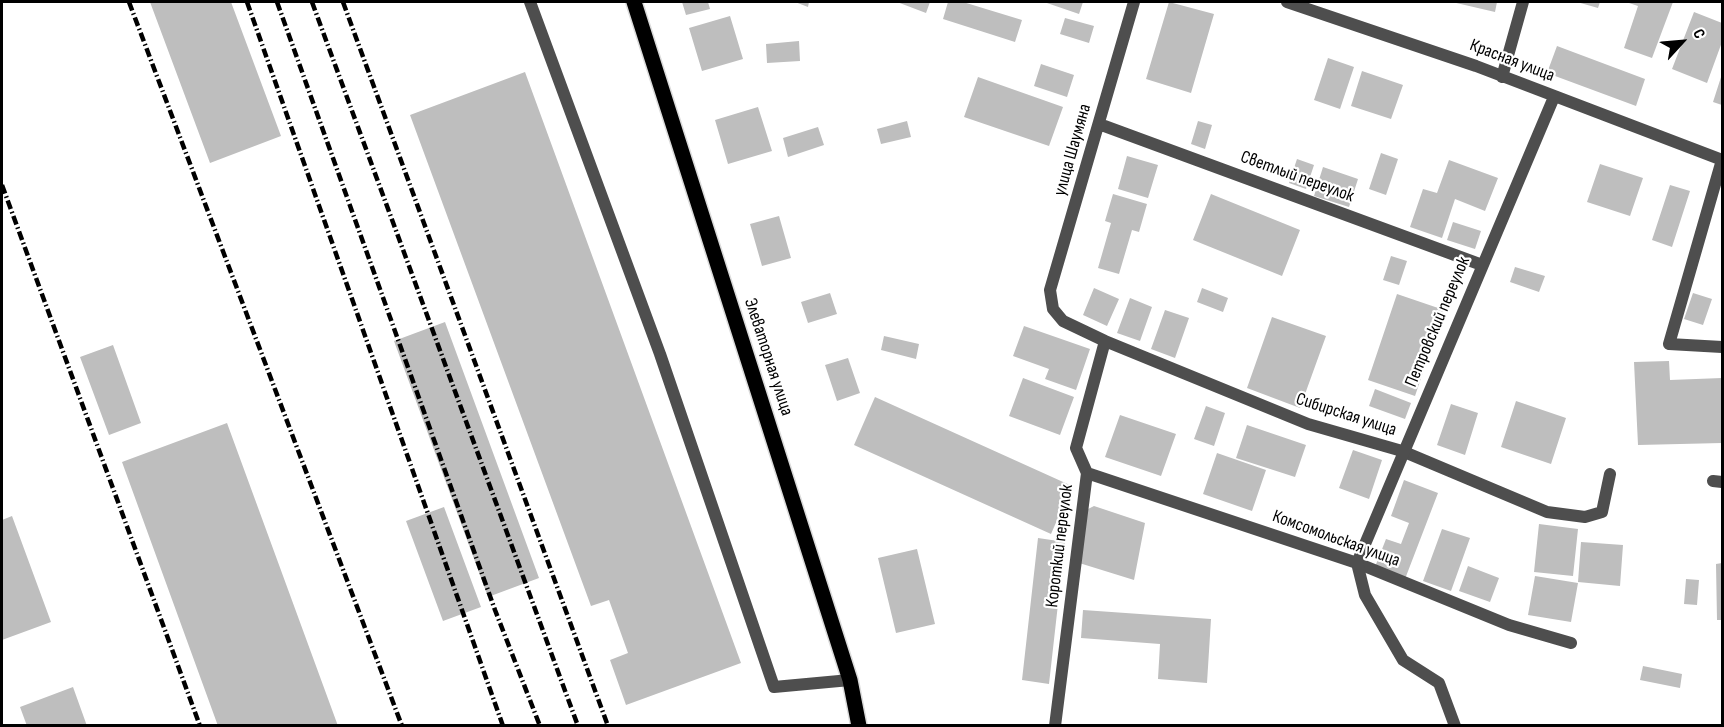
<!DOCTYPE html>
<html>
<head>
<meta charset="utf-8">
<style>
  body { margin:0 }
  #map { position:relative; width:1724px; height:727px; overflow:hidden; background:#fff; font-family:"Sofia Sans Condensed",sans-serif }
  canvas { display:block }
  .frame { position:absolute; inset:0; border:3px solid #000; pointer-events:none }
  .north { position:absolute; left:1652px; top:12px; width:60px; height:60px; -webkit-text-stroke:4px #fff; paint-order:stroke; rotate:64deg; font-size:16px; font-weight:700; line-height:24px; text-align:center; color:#000 }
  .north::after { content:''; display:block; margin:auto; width:21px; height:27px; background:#000; clip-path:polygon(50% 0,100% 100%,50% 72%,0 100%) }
</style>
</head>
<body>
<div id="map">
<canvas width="1724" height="727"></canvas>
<div class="frame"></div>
<div class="north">С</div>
</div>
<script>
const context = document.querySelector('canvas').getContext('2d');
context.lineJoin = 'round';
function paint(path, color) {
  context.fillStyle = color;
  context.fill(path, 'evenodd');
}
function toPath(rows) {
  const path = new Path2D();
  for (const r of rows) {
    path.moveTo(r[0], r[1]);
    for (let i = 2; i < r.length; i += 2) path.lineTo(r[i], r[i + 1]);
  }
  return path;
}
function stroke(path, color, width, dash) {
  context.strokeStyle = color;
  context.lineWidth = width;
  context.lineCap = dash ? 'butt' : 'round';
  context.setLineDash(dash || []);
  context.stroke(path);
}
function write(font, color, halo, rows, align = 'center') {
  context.font = font + ' "Sofia Sans Condensed",sans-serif';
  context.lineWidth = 4.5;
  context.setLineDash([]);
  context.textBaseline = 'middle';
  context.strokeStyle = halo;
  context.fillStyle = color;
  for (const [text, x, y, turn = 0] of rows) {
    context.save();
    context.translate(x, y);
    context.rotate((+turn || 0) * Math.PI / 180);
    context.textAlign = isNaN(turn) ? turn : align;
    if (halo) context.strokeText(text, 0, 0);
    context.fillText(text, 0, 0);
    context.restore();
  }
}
const building = toPath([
  [150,2,231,2,281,136,210,163],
  [682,2,708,2,710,9,686,15],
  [795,2,809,2,808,7],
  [897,2,930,2,926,13],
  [948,2,963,2,1022,20,1015,42,943,19],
  [1044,2,1083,2,1079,14],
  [1169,2,1214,14,1191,93,1146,79],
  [1452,2,1497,2,1495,12],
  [1577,2,1600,2,1598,8],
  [1626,2,1673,2,1652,58,1624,48,1638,6],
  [1694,12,1722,23,1722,42,1707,83,1672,69],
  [730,16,743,59,702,71,689,28],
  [1065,18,1094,26,1089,43,1060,34],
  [799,41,800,61,767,63,766,44],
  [1557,46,1645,79,1636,106,1547,73],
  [1328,58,1354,67,1340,109,1314,100],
  [1041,64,1074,75,1067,97,1034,86],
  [1362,71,1403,85,1391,119,1351,106],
  [525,72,741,663,626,705,610,660,628,653,609,600,591,606,410,115],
  [1722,74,1722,105,1713,102],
  [978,77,1063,107,1049,146,964,117],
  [758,107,772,151,728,164,715,120],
  [907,121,911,137,881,144,877,129],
  [1198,121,1212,125,1205,149,1191,144],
  [818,127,824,145,788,157,783,138],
  [1381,153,1398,159,1386,195,1369,189],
  [1127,156,1158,165,1148,198,1118,189],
  [1297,159,1314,165,1306,189,1289,183],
  [1449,160,1498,178,1485,211,1455,199,1442,238,1410,227,1423,189,1437,193],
  [1600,164,1643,178,1630,216,1587,202],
  [1323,167,1358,179,1349,207,1314,196],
  [1670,185,1690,191,1672,247,1652,240],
  [1113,194,1147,204,1139,232,1132,230,1119,274,1098,268,1111,223,1105,221],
  [1211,194,1300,230,1282,276,1193,240],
  [779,216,791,258,762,266,750,224],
  [1453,222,1481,231,1475,249,1447,240],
  [1391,256,1407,261,1399,285,1383,280],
  [1515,267,1545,276,1539,292,1510,282],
  [1094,288,1119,299,1107,326,1083,315],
  [1202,288,1228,298,1223,312,1197,302],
  [830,293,837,314,808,323,801,302],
  [1693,293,1712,299,1703,325,1684,319],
  [1397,294,1444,310,1415,396,1368,380],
  [1130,298,1152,307,1140,341,1117,333],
  [1165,310,1189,318,1175,358,1151,349],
  [1272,317,1326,336,1300,408,1247,388],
  [445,322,539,578,488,597,394,341],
  [1024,326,1090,349,1076,390,1045,379,1049,369,1013,356],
  [884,336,919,344,916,359,881,350],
  [113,345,141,423,109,435,80,357],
  [848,358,860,393,837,401,825,365],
  [1669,361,1670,380,1722,378,1722,443,1638,445,1634,362],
  [1023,378,1074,397,1060,435,1009,416],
  [1375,389,1411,403,1405,419,1369,406],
  [875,397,1072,486,1051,534,854,445],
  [1516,401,1566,418,1551,464,1501,447],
  [1451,404,1478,413,1465,455,1437,445],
  [1206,406,1225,413,1214,446,1194,439],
  [1120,415,1176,434,1161,476,1105,457],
  [227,423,338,726,218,726,122,462],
  [1247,425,1306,445,1295,477,1236,458],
  [1353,450,1382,460,1369,499,1339,488],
  [1217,453,1266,470,1252,511,1203,494],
  [1404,480,1438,493,1405,579,1375,567,1386,539,1401,544,1409,523,1391,516],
  [1094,506,1145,523,1134,580,1076,562,1084,511],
  [444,507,481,607,443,621,406,521],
  [12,516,51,622,2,640,2,520],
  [1539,524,1578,529,1573,576,1534,572],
  [1442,529,1470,538,1451,591,1423,581],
  [1038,538,1065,542,1049,684,1022,680],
  [1581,542,1623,545,1620,586,1578,582],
  [917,549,935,624,896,633,878,558],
  [1722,563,1722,620,1717,620,1716,564],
  [1468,566,1499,578,1490,602,1459,591],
  [1535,576,1578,583,1571,622,1528,615],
  [1686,579,1699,580,1697,605,1684,604],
  [1083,610,1211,619,1207,683,1158,679,1160,644,1081,638],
  [1643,666,1682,674,1680,688,1640,680],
  [73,687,87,726,27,726,20,707]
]);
const service = toPath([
  [530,2,660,354,774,687,850,680],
  [1402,451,1547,512,1585,517,1602,512,1610,474],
  [1713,481,1722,482],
  [1357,563,1509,625,1571,643]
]);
const minor = toPath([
  [1134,2,1050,290,1053,309,1063,321,1105,341,1308,424,1402,451],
  [1287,2,1476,66,1722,160],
  [1502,77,1523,2],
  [1099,124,1482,265],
  [1722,160,1669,344,1722,347],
  [1087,473,1357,563],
  [1357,563,1554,97],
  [1357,563,1365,595,1403,660,1439,683,1455,726],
  [1055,726,1087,473,1076,448,1105,341]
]);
const primary = toPath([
  [634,2,850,680,859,726]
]);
const rail = toPath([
  [129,2,402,726],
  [247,2,503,726],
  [277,2,495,610,540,726],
  [312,2,578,726],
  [343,2,608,726],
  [2,185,200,726]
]);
const streetNames = [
  ["Красная улица",1512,61,21],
  ["улица Шаумяна",1073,150,-74],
  ["Светлый переулок",1297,177,20],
  ["Петровский переулок",1438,322,-67],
  ["Элеваторная улица",768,357,72],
  ["Сибирская улица",1346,415,18],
  ["Комсомольская улица",1336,539,20],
  ["Короткий переулок",1060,546,-83]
];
paint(building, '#bebebe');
stroke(primary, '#dbdbdb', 18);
stroke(service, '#4e4e4e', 12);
stroke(minor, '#4e4e4e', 12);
stroke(primary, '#000', 15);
stroke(rail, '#000', 4.5, [9, 3, 1.5, 3]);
write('18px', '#000', '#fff', streetNames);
</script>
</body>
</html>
